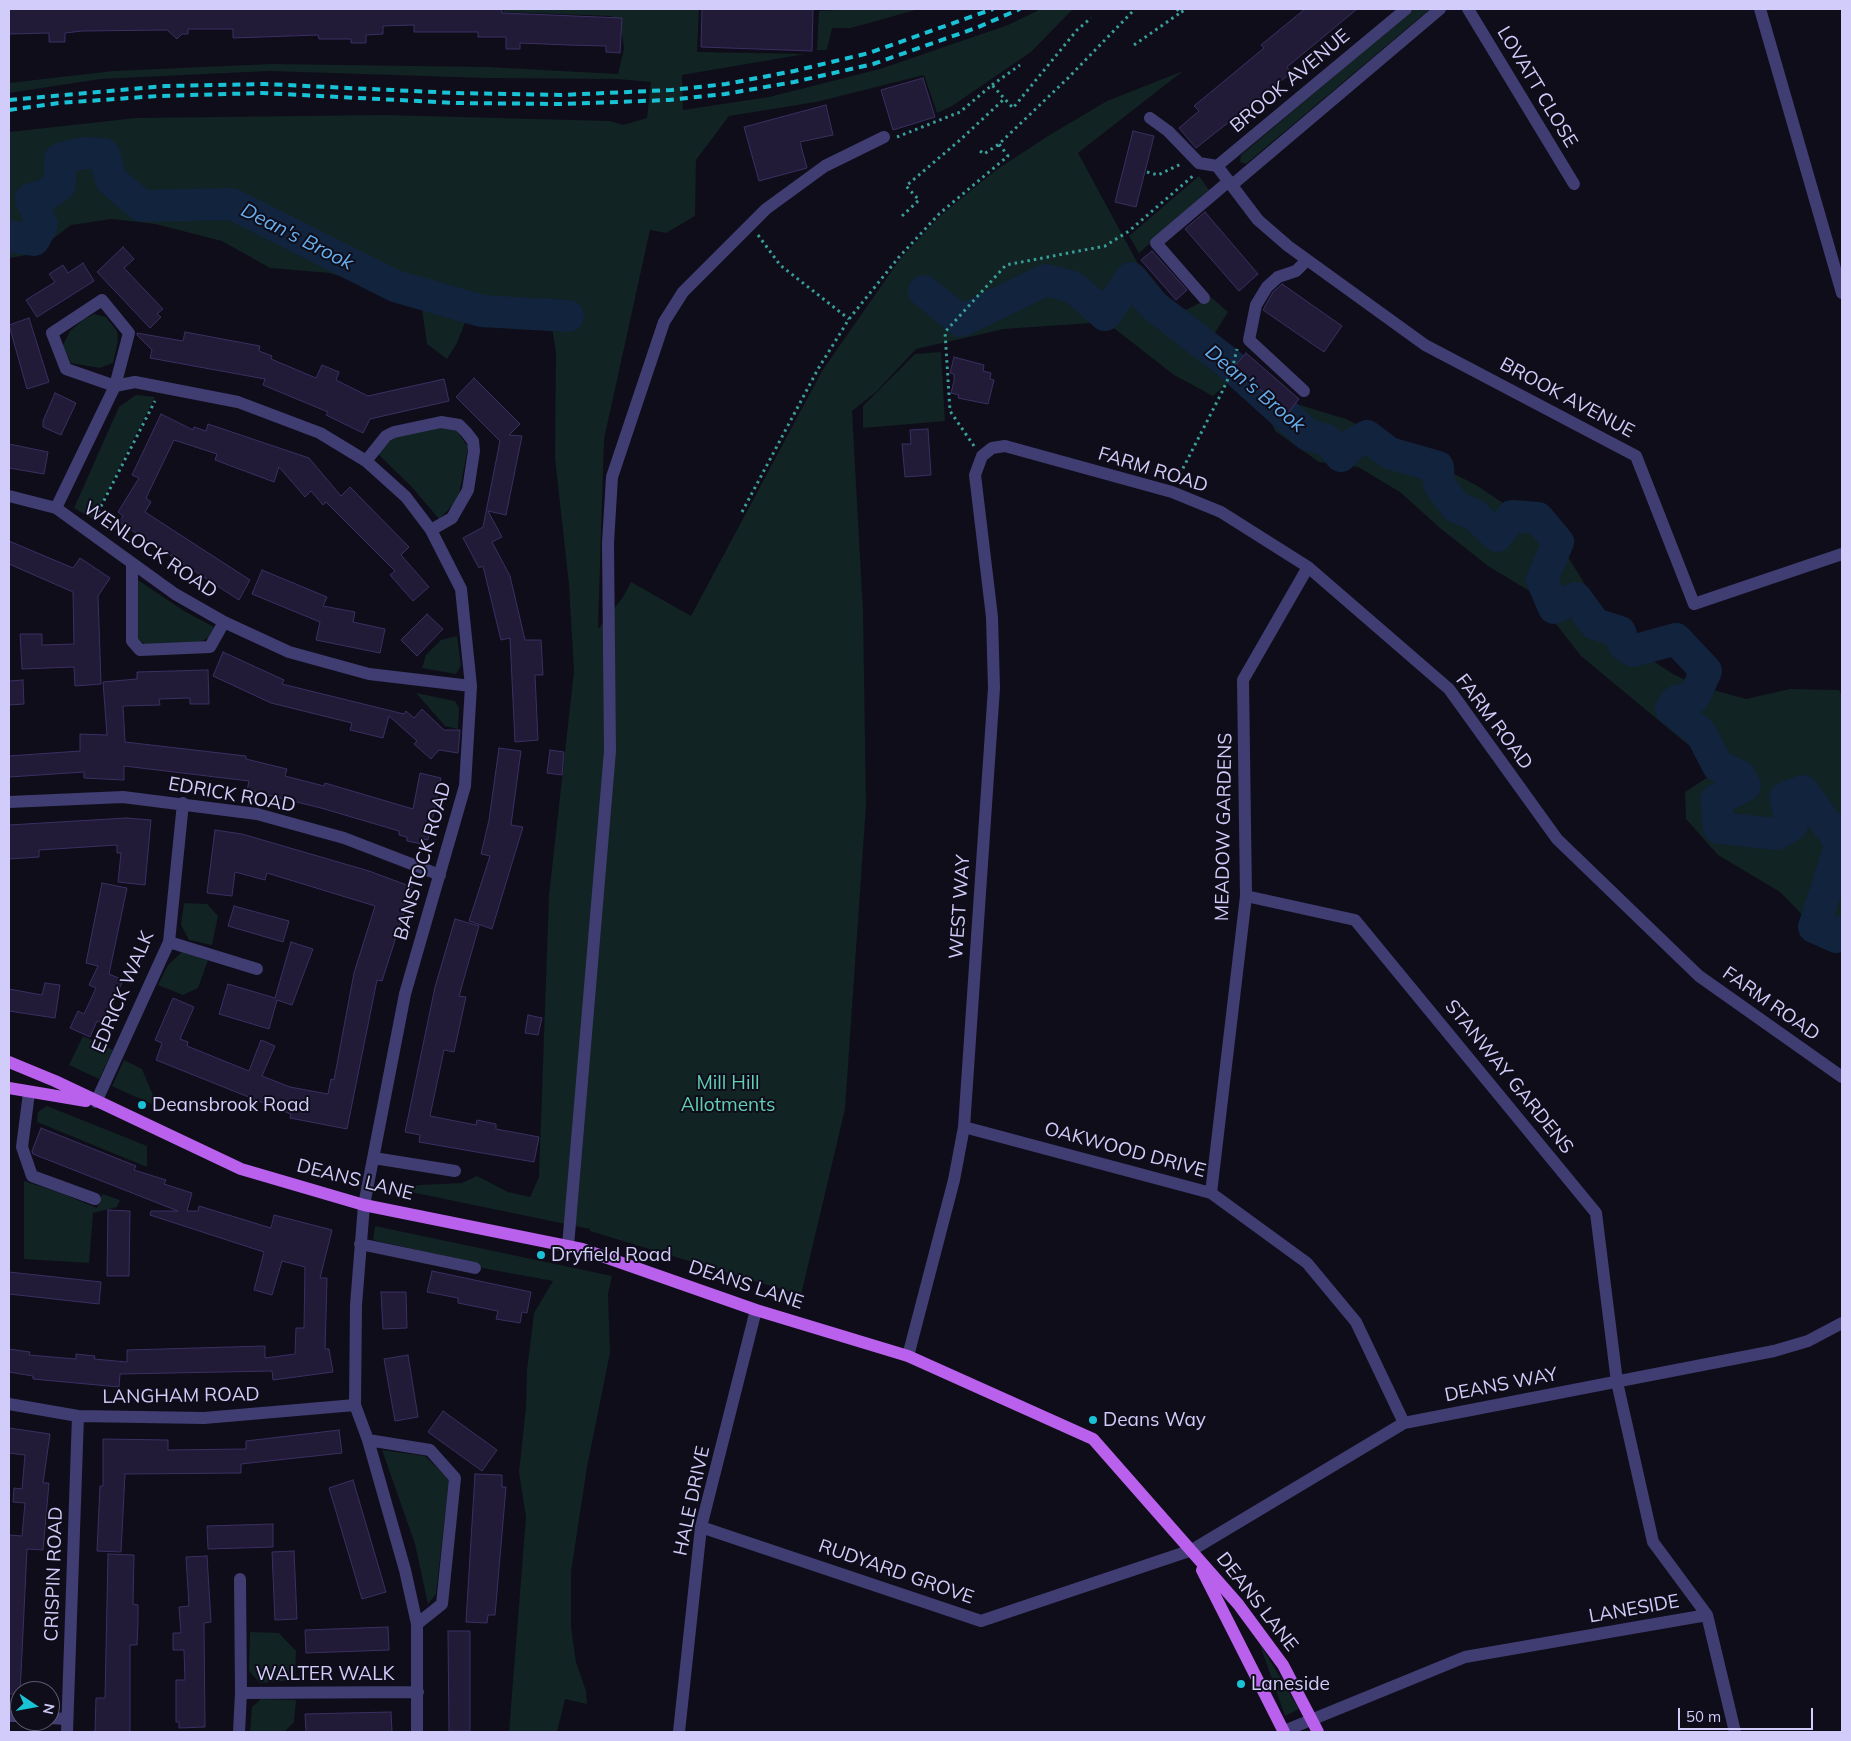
<!DOCTYPE html>
<html>
<head>
<meta charset="utf-8">
<style>
  body { margin:0 }
  #map { position:relative; width:1851px; height:1741px; overflow:hidden; background:#0f0d1a; font-family:Mulish,sans-serif }
  canvas { display:block }
  .frame { position:absolute; inset:0; border:10px solid #d1ccf9; pointer-events:none }
  .north { position:absolute; left:10px; top:1681px; width:50px; height:50px; box-sizing:border-box; background:#0f0d1a; border:1px solid #5d5973; border-radius:50%; rotate:102deg; font-size:14px; font-weight:700; line-height:20px; text-align:center; color:#d1ccf9 }
  .north::after { content:''; display:block; margin:auto; width:18px; height:22px; background:#1ac2d6; clip-path:polygon(50% 0,100% 100%,50% 72%,0 100%) }
  .scale { position:absolute; left:1678px; top:1708px; width:135px; height:22px; box-sizing:border-box; border:2px solid #d1ccf9; border-top:0; padding-left:6px; font-size:15px; line-height:18px; white-space:nowrap; color:#d1ccf9; -webkit-text-stroke:4px #0f0d1a; paint-order:stroke }
</style>
</head>
<body>
<div id="map">
<canvas width="1851" height="1741"></canvas>
<div class="frame"></div>
<div class="north">N</div>
<div class="scale">50 m</div>
</div>
<script>
const context = document.querySelector('canvas').getContext('2d');
context.lineJoin = 'round';
function paint(path, color) {
  context.fillStyle = color;
  context.fill(path, 'evenodd');
}
function toPath(rows) {
  const path = new Path2D();
  for (const r of rows) {
    path.moveTo(r[0], r[1]);
    for (let i = 2; i < r.length; i += 2) path.lineTo(r[i], r[i + 1]);
  }
  return path;
}
function stroke(path, color, width, dash) {
  context.strokeStyle = color;
  context.lineWidth = width;
  context.lineCap = dash ? 'butt' : 'round';
  context.setLineDash(dash || []);
  context.stroke(path);
}
function write(font, color, halo, rows, align = 'center') {
  context.font = font + ' Mulish,sans-serif';
  context.lineWidth = 4;
  context.setLineDash([]);
  context.textBaseline = 'middle';
  context.strokeStyle = halo;
  context.fillStyle = color;
  for (const [text, x, y, turn = 0] of rows) {
    context.save();
    context.translate(x, y);
    context.rotate((+turn || 0) * Math.PI / 180);
    context.textAlign = isNaN(turn) ? turn : align;
    if (halo) context.strokeText(text, 0, 0);
    context.fillText(text, 0, 0);
    context.restore();
  }
}
const green = toPath([
  [504,9,699,9,697,52,805,54,682,75,683,110,769,97,880,69,1008,25,1041,9,1073,9,1031,52,952,106,937,113,924,75,816,102,729,116,696,160,695,216,666,233,650,230,604,439,598,629,623,597,631,582,691,616,822,371,900,259,939,217,996,170,1048,136,1107,101,1183,71,1078,153,1156,297,1186,310,1211,297,1228,312,1211,339,1234,377,1213,396,1174,375,1106,322,1004,329,916,349,876,392,852,411,863,611,866,805,845,1109,801,1295,590,1231,590,1229,401,1190,419,1185,462,1183,477,1176,508,1192,530,1197,539,1177,549,895,574,671,569,585,555,458,556,352,552,328,469,312,457,343,447,359,427,344,422,309,383,291,330,273,270,268,222,241,155,224,112,219,71,225,33,254,9,258,9,132,136,118,386,115,610,121,623,125,647,118,651,82,617,79,487,78,269,71,100,79,9,93,9,83,113,71,270,64,488,67,618,74,624,48,621,27,611,16,504,12],
  [859,9,919,9,851,28,832,28,827,50,817,50,819,11],
  [1414,9,1430,9,1246,164,1240,162,1241,155],
  [1199,176,1209,190,1139,253,1129,236],
  [94,314,106,317,117,331,118,341,113,363,100,368,71,363,63,345,70,331,83,320],
  [941,352,945,421,863,428,863,406,915,354],
  [136,395,155,397,93,519,74,508,119,407],
  [1263,402,1293,403,1346,419,1476,485,1557,539,1618,638,1673,674,1696,685,1746,699,1790,689,1839,690,1842,696,1842,947,1829,942,1780,892,1718,855,1686,819,1685,792,1708,777,1693,749,1581,656,1531,592,1488,566,1440,528,1400,492,1358,467,1319,462,1275,431],
  [443,427,457,431,468,447,458,500,439,519,411,486,378,454,388,442,400,435],
  [135,578,184,611,214,627,209,637,199,643,146,645,138,639],
  [457,636,461,666,456,674,422,668,426,655,441,640],
  [416,693,455,701,459,708,458,729,445,726],
  [184,903,207,904,218,916,212,945,189,940,181,925],
  [182,952,208,960,198,988,183,995,158,985,168,965],
  [83,1036,113,1050,99,1079,69,1065],
  [124,1060,142,1069,158,1107,112,1086],
  [47,1106,147,1146,147,1167,37,1122,38,1112],
  [24,1181,58,1192,97,1208,102,1194,120,1200,117,1207,93,1213,89,1263,24,1259],
  [375,1226,612,1276,608,1294,610,1353,587,1467,571,1572,571,1627,576,1662,586,1691,587,1704,565,1699,557,1732,509,1732,526,1517,519,1472,526,1407,527,1370,534,1313,553,1281,482,1268,479,1264,373,1240],
  [382,1450,425,1456,449,1479,436,1594,428,1604,415,1544],
  [250,1632,279,1633,296,1651,295,1680,260,1683,249,1671],
  [1259,1642,1299,1709,1285,1716],
  [261,1699,296,1700,294,1722,284,1732,250,1732,252,1707]
]);
const river = toPath([
  [9,236,34,240,42,225,31,199,46,195,60,185,60,159,82,153,104,154,111,180,142,206,232,204,395,286,482,311,568,316],
  [924,291,961,321,1046,280,1073,287,1105,315,1131,278,1154,306,1227,362,1308,435,1327,440,1341,456,1354,443,1367,436,1389,453,1438,467,1439,484,1456,507,1475,515,1497,536,1512,516,1538,518,1558,542,1542,580,1554,608,1576,598,1595,624,1620,632,1624,645,1633,651,1676,639,1706,671,1694,697,1676,701,1671,709,1701,733,1718,766,1740,776,1745,786,1716,800,1719,828,1776,834,1792,825,1785,798,1803,791,1841,844,1814,927,1836,937,1842,931]
]);
const building = toPath([
  [9,9,502,9,502,13,622,18,620,53,606,52,606,46,568,45,520,43,520,49,506,49,506,37,478,37,478,32,414,32,414,25,383,26,383,34,366,35,366,43,351,43,351,39,319,39,318,35,233,38,233,29,188,29,188,34,182,34,177,39,167,30,82,31,65,33,65,42,49,42,49,33,9,34,9,9],
  [702,9,813,9,812,51,701,47,702,9],
  [1305,9,1357,9,1287,67,1291,73,1196,148,1179,128,1199,111,1194,106,1264,48,1261,45,1305,9],
  [923,78,935,117,893,130,881,90,923,78],
  [826,105,833,135,800,142,807,168,759,181,744,127,826,105],
  [1133,131,1154,136,1136,207,1115,202,1133,131],
  [1205,212,1258,274,1239,291,1185,229,1205,212],
  [123,247,134,259,124,268,163,309,157,314,161,317,150,328,97,272,123,247],
  [1152,251,1187,290,1176,300,1141,260,1152,251],
  [83,263,94,281,37,317,26,300,55,282,49,274,63,265,68,273,83,263],
  [1282,284,1342,326,1324,352,1263,310,1273,292,1282,284],
  [29,318,49,382,27,389,9,325,29,318],
  [185,332,260,346,259,351,272,356,271,359,316,378,322,365,339,372,336,380,368,396,444,379,449,401,370,419,363,433,326,415,328,412,263,385,265,379,150,358,152,350,137,335,137,333,183,341,185,332],
  [1246,353,1299,399,1288,413,1234,367,1246,353],
  [954,357,984,365,983,371,991,373,990,379,994,380,988,404,958,398,959,395,951,393,954,381,954,374,950,373,954,357],
  [474,378,520,424,509,435,522,436,506,515,488,511,502,537,492,542,510,576,525,640,541,640,543,675,535,675,538,740,515,742,510,638,501,640,483,566,479,568,463,538,483,527,500,441,456,397,474,378],
  [55,393,76,403,61,435,43,427,43,421,55,393],
  [161,414,193,430,194,427,206,431,208,424,309,458,341,496,350,487,409,547,401,555,429,587,413,601,390,575,395,571,326,502,323,505,311,491,305,497,279,467,274,482,215,460,217,454,174,440,146,498,151,502,145,512,250,580,239,600,119,522,123,516,118,512,139,478,132,475,161,414],
  [928,429,931,475,905,477,902,444,911,444,910,430,928,429],
  [9,444,48,452,44,474,9,468,9,444],
  [9,541,73,568,80,558,110,578,98,596,101,684,75,686,74,667,22,669,20,634,42,634,42,645,74,644,73,592,9,564,9,541],
  [262,570,327,597,323,606,355,612,353,622,385,629,380,653,316,640,320,622,252,594,262,570],
  [427,614,443,629,417,656,401,640,427,614],
  [223,652,284,680,282,684,404,714,406,711,414,718,422,709,444,730,460,730,458,753,439,750,431,759,414,744,417,741,389,716,383,738,350,730,352,723,271,703,213,676,223,652],
  [208,670,209,704,190,704,190,698,159,699,160,705,123,706,125,742,246,756,246,759,287,769,285,776,324,786,325,783,413,809,420,773,441,778,428,840,423,839,422,844,407,841,407,837,399,835,399,831,321,808,247,790,249,781,124,766,124,780,84,778,84,772,9,777,9,756,80,751,80,734,107,735,103,682,137,679,137,672,208,670],
  [23,680,24,704,9,705,9,681,23,680],
  [499,748,521,751,511,825,523,827,492,929,469,921,490,856,481,854,489,820,499,748],
  [550,750,564,752,562,775,547,773,550,750],
  [126,818,151,820,145,885,118,882,121,853,117,853,117,845,39,850,39,857,9,859,9,825,126,818],
  [215,830,242,834,369,871,412,887,382,981,377,980,347,1129,290,1118,291,1114,156,1060,162,1043,155,1040,173,998,194,1007,180,1039,188,1042,187,1046,249,1071,261,1040,275,1046,262,1076,290,1087,328,1094,331,1079,334,1080,354,973,375,906,267,873,265,880,235,872,232,896,207,893,215,830],
  [102,883,127,888,109,974,123,980,104,1024,97,1021,90,1037,70,1028,78,1011,84,1014,96,988,89,985,98,966,86,963,102,883],
  [234,906,289,921,283,942,228,926,234,906],
  [455,919,479,926,459,996,466,997,454,1052,444,1050,430,1116,476,1125,477,1120,496,1124,496,1129,539,1137,534,1162,419,1142,420,1135,405,1132,435,987,455,919],
  [291,942,313,949,292,1005,277,1000,269,1029,219,1014,228,984,275,998,291,942],
  [45,983,60,985,55,1018,9,1011,9,989,42,995,45,983],
  [528,1015,542,1018,538,1035,525,1033,528,1015],
  [41,1128,136,1166,134,1170,166,1180,164,1184,192,1193,187,1211,198,1211,199,1206,271,1228,274,1215,332,1230,320,1278,327,1278,325,1349,329,1349,333,1372,273,1380,272,1371,120,1374,119,1387,33,1379,33,1376,9,1372,9,1349,30,1352,29,1355,76,1359,76,1354,95,1356,94,1359,127,1362,127,1350,265,1346,265,1358,295,1354,296,1328,304,1328,305,1267,282,1261,272,1295,254,1290,264,1252,150,1215,151,1211,178,1211,33,1154,32,1151,41,1128],
  [108,1210,130,1211,129,1276,107,1276,108,1210],
  [432,1271,531,1292,527,1313,522,1312,520,1323,496,1319,498,1311,458,1303,458,1298,427,1292,432,1271],
  [9,1272,101,1282,99,1304,9,1294,9,1272],
  [381,1292,406,1292,407,1328,383,1329,381,1292],
  [408,1355,418,1417,395,1421,384,1359,408,1355],
  [443,1411,497,1450,482,1471,428,1432,443,1411],
  [9,1428,50,1434,43,1483,49,1483,43,1550,27,1549,20,1694,9,1694,9,1535,22,1536,25,1503,13,1502,14,1488,22,1489,25,1455,9,1453,9,1428],
  [339,1430,342,1453,241,1464,241,1473,125,1474,121,1552,97,1551,100,1486,103,1486,103,1439,168,1440,168,1450,246,1449,246,1441,339,1430],
  [475,1474,502,1475,502,1487,506,1487,495,1615,488,1615,487,1623,466,1622,475,1474],
  [353,1480,386,1592,362,1599,329,1488,353,1480],
  [273,1524,273,1547,208,1549,207,1526,273,1524],
  [294,1551,297,1619,275,1620,272,1552,294,1551],
  [108,1554,134,1555,133,1604,138,1605,138,1622,137,1645,130,1645,130,1732,95,1732,96,1698,105,1698,108,1554],
  [207,1556,211,1622,204,1623,205,1727,179,1728,179,1722,176,1722,176,1680,185,1680,184,1650,173,1650,173,1633,181,1633,179,1607,189,1606,186,1557,207,1556],
  [388,1627,389,1650,306,1653,305,1630,388,1627],
  [448,1631,470,1631,470,1731,449,1731,448,1631],
  [391,1712,392,1732,306,1732,305,1714,391,1712]
]);
const path = toPath([
  [1177,9,1180,13,1186,9],
  [1134,45,1180,13],
  [992,85,1020,65],
  [897,137,960,112,992,85,1013,108,1077,30,1091,18],
  [980,151,984,154,999,144,1068,78,1135,9],
  [1147,172,1158,175,1181,164],
  [902,216,919,200,906,186,960,140,1003,100],
  [758,235,780,265,849,319],
  [974,446,950,411,945,332,1006,265,1105,246,1129,231,1194,175],
  [1177,480,1222,392,1232,370,1237,349],
  [742,512,818,369,849,319,899,257,939,214,1008,156,999,144],
  [95,518,155,401]
]);
const minor = toPath([
  [1468,9,1574,184],
  [1760,9,1842,293],
  [1150,118,1168,131,1199,163,1217,166],
  [1217,166,1258,220,1288,246,1425,345,1636,456,1694,604,1842,554],
  [1217,166,1406,9],
  [1232,185,1440,9],
  [1204,298,1156,243,1229,181],
  [102,300,129,333,115,386,66,369,52,333,102,300],
  [1304,391,1249,340,1256,305,1267,287,1278,277,1296,271,1307,260],
  [366,461,386,436,394,432,441,422,459,425,466,432,473,441,474,451,468,490,452,518,431,530],
  [9,496,56,508,175,594,224,622,289,652,369,674,471,686],
  [56,508,115,386,135,382,238,402,320,433,366,461,406,497,431,530,461,589,471,686,465,786,405,994,364,1205,356,1305,355,1405,368,1440,405,1570,417,1624,417,1732],
  [132,565,132,641,140,650,210,647,224,622],
  [9,802,123,797,257,814,344,838,440,875],
  [1246,896,1355,920,1596,1213,1617,1382,1653,1542,1707,1615,1735,1732],
  [169,942,257,969],
  [29,1093,22,1147,32,1176,95,1199],
  [96,1102,169,942,183,803],
  [964,1127,1211,1193,1307,1263,1356,1322,1404,1423],
  [374,1158,455,1171],
  [1211,1193,1246,896,1243,680,1308,567],
  [360,1244,475,1268],
  [568,1246,610,751,608,543,612,477,664,322,683,292,766,209,825,166,884,137],
  [908,1356,954,1180,964,1127,994,688,992,617,975,475,982,456,992,448,1005,446,1172,492,1221,512,1308,567,1449,689,1557,839,1699,976,1842,1077],
  [9,1404,78,1416,204,1418,355,1405],
  [368,1440,430,1450,455,1478,442,1604,417,1624],
  [701,1527,981,1621,1192,1550,1404,1423,1774,1351,1808,1341,1842,1323],
  [240,1579,241,1693],
  [9,1716,20,1716],
  [50,1718,67,1719],
  [1284,1731,1465,1657,1707,1615],
  [67,1732,78,1416],
  [239,1732,241,1693,418,1692],
  [679,1732,701,1527,756,1310]
]);
const major = toPath([
  [9,1062,55,1081,241,1169,364,1205,582,1249,756,1310,908,1356,1093,1439,1238,1604,1283,1665,1318,1732],
  [9,1088,86,1101],
  [1202,1570,1284,1732]
]);
const rail = toPath([
  [9,100,166,86,265,84,455,93,561,95,671,90,726,84,794,71,869,53,993,9],
  [9,110,59,103,158,96,262,93,456,103,561,104,669,100,725,94,794,82,873,64,976,28,1020,9]
]);
const markers = [
  [142,1105,5,"#1ac2d6"],
  [541,1255,5,"#1ac2d6"],
  [1093,1420,5,"#1ac2d6"],
  [1241,1684,5,"#1ac2d6"]
];
const streetNames = [
  ["BROOK AVENUE",1290,81,-40],
  ["LOVATT CLOSE",1537,87,59],
  ["BROOK AVENUE",1567,398,28],
  ["FARM ROAD",1153,470,17],
  ["WENLOCK ROAD",150,550,34],
  ["FARM ROAD",1494,722,53],
  ["EDRICK ROAD",232,795,10],
  ["MEADOW GARDENS",1224,827,-89],
  ["BANSTOCK ROAD",423,861,-74],
  ["WEST WAY",960,907,-86],
  ["EDRICK WALK",123,992,-67],
  ["FARM ROAD",1771,1004,35],
  ["STANWAY GARDENS",1509,1077,51],
  ["OAKWOOD DRIVE",1125,1150,15],
  ["DEANS LANE",355,1180,14],
  ["DEANS LANE",746,1285,18],
  ["DEANS WAY",1501,1385,-11],
  ["LANGHAM ROAD",181,1396,-1],
  ["HALE DRIVE",692,1501,-78],
  ["RUDYARD GROVE",896,1572,19],
  ["CRISPIN ROAD",54,1574,-88],
  ["DEANS LANE",1257,1602,52],
  ["LANESIDE",1634,1609,-10],
  ["WALTER WALK",325,1674]
];
const parkNames = [
  ["Mill Hill",728,1083],
  ["Allotments",728,1105]
];
const poiNames = [
  ["Deansbrook Road",152,1105],
  ["Dryfield Road",551,1255],
  ["Deans Way",1103,1420],
  ["Laneside",1251,1684]
];
const waterNames = [
  ["Dean's Brook",297,237,27],
  ["Dean's Brook",1255,389,40]
];
paint(green, '#112322');
stroke(river, '#12233d', 32);
paint(building, '#211b38');
stroke(building, '#3a3062', 1);
stroke(path, '#3a9e99', 3, [2.5, 4]);
stroke(minor, '#403d73', 12);
stroke(major, '#b960ec', 12);
stroke(rail, '#1ac2d6', 4, [8, 6]);
for (const [x, y, r, color] of markers) {
  const dot = new Path2D();
  dot.arc(x, y, r, 0, 2 * Math.PI);
  context.fillStyle = color;
  context.fill(dot);
  stroke(dot, '#0f0d1a', 2);
}
write('19px', '#d1ccf9', '#0f0d1a', streetNames);
write('19px', '#62cfb5', '#0f0d1a', parkNames);
write('19px', '#d1ccf9', '#0f0d1a', poiNames, 'left');
write('italic 20px', '#66adec', '#0f0d1a', waterNames);
</script>
</body>
</html>
